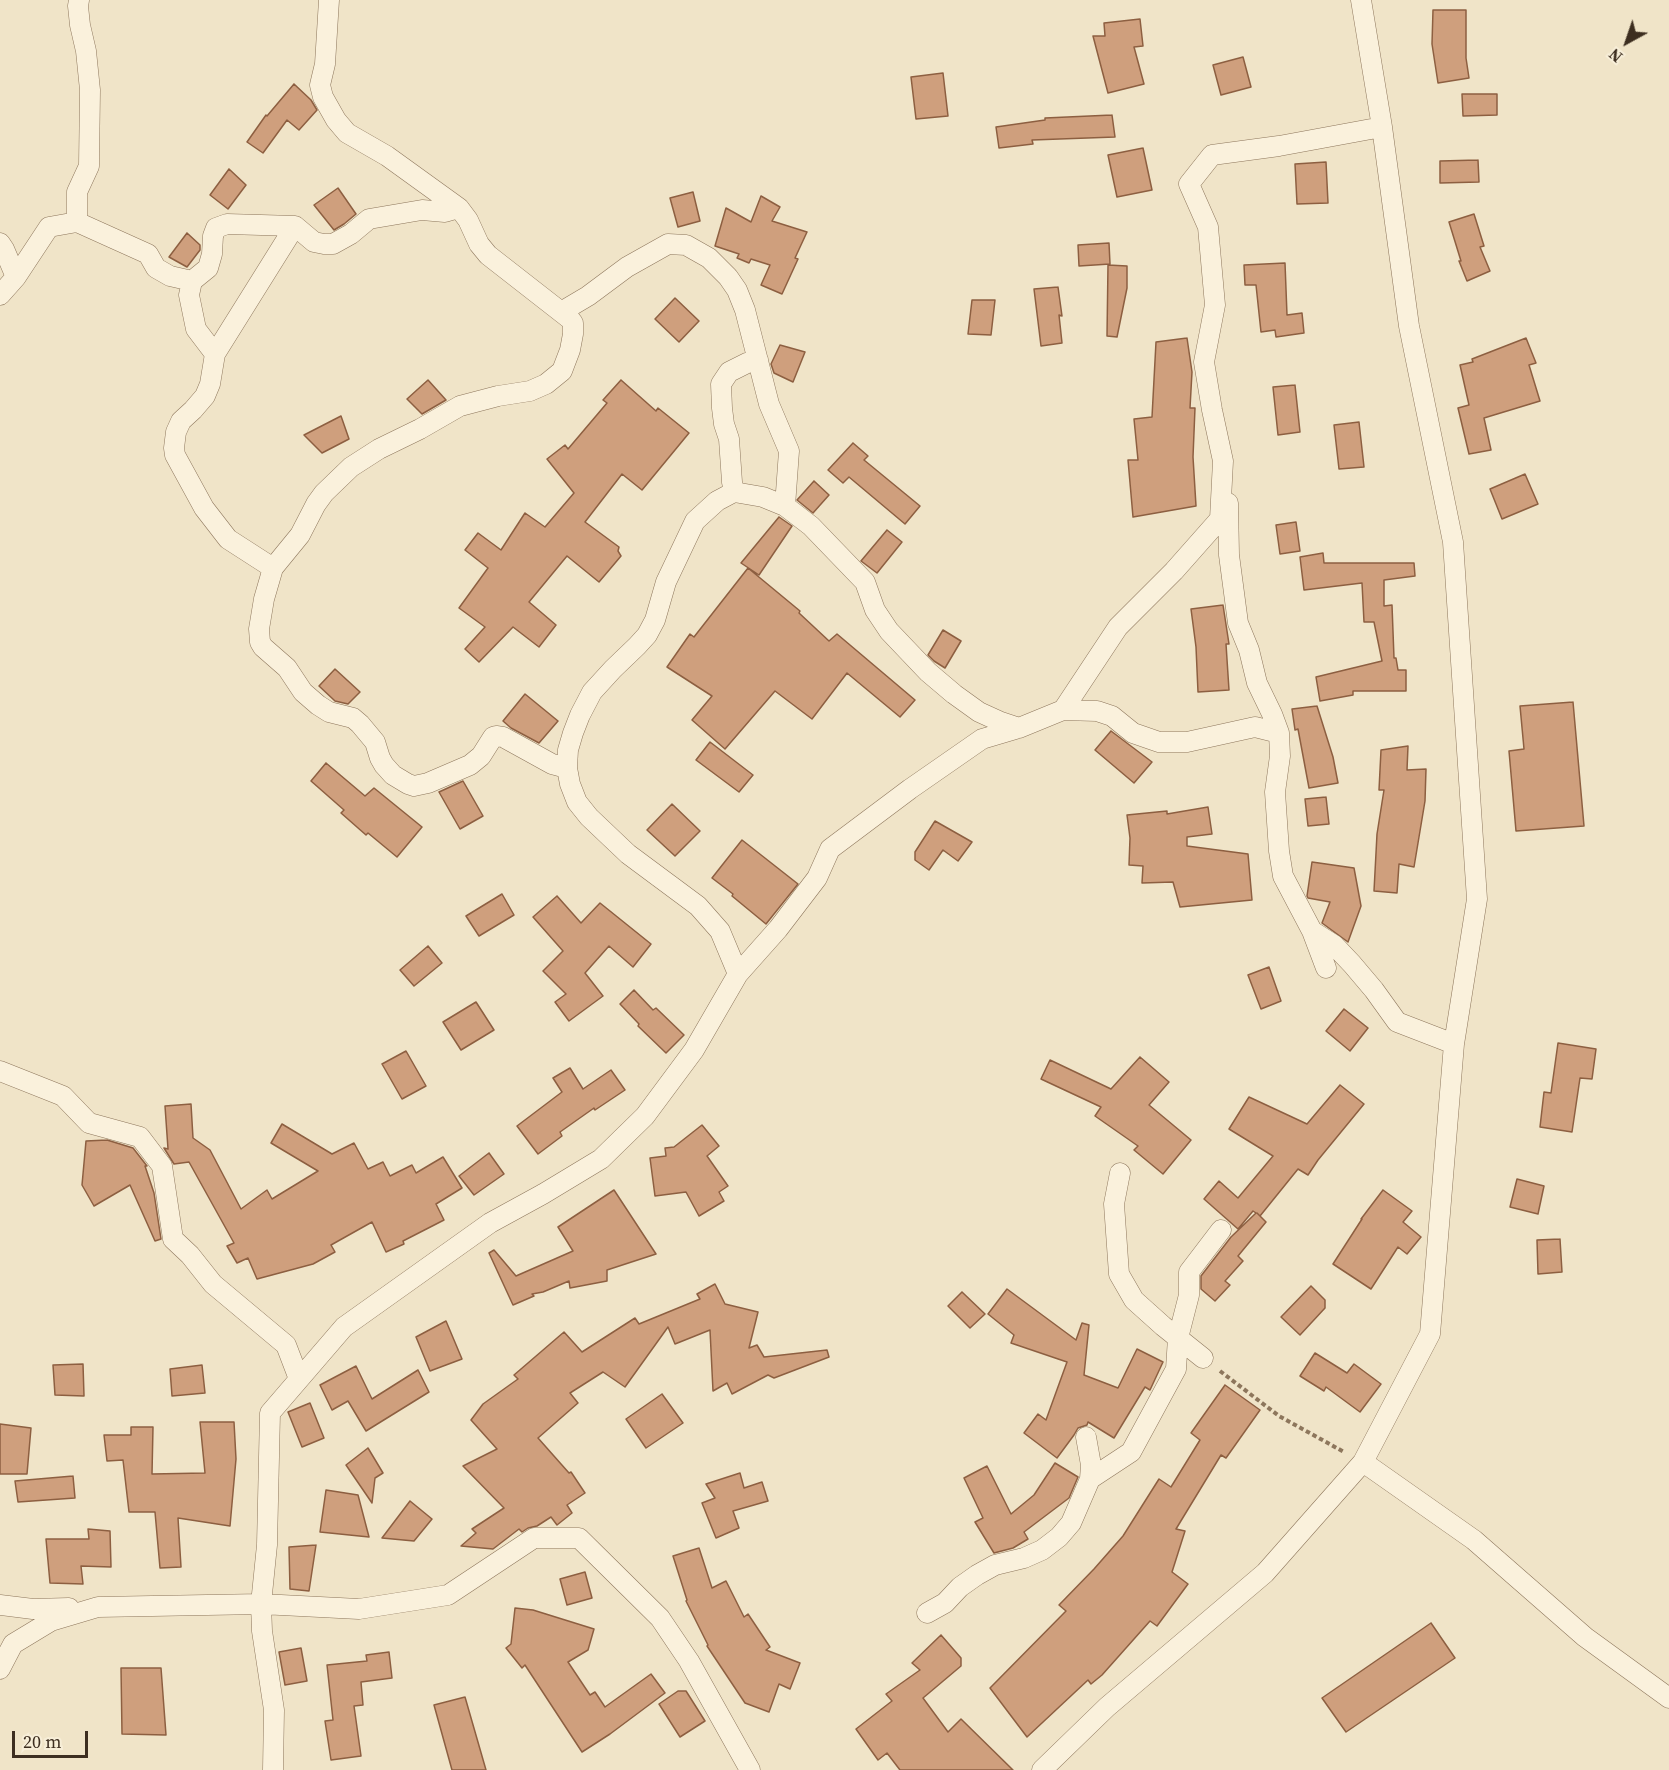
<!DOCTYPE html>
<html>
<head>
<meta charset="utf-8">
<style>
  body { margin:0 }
  #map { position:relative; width:1669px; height:1770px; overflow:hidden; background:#f0e4c8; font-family:"Source Serif 4",serif }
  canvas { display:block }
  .north { position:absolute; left:1597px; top:12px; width:60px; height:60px; -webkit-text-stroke:4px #f7eed8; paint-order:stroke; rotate:220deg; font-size:16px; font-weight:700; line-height:24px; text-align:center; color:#3d2e20 }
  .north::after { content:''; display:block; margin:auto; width:21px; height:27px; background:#3d2e20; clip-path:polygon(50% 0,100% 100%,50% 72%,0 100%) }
  .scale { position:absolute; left:12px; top:1731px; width:76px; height:27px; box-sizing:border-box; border:3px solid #3d2e20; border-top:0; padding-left:8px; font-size:18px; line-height:21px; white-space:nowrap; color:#3d2e20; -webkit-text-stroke:4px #f7eed8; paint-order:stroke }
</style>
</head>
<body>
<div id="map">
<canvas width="1669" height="1770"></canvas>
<div class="north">N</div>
<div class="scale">20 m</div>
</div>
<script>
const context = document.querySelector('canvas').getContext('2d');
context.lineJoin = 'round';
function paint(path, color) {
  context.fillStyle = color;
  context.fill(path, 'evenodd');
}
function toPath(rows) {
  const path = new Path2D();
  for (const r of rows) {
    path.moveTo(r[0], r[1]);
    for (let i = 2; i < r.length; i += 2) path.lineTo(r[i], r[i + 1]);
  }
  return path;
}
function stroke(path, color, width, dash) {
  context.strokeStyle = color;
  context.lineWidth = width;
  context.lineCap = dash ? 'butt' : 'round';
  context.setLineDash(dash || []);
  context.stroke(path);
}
const building = toPath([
  [1433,10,1466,10,1466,58,1469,78,1438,83,1432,44,1433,10],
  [1140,19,1143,46,1134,47,1144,84,1108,93,1093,36,1105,36,1104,23,1140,19],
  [1243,57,1251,87,1221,95,1213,65,1243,57],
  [943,73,948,116,916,119,911,77,943,73],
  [294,84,311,100,317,110,299,130,287,120,263,153,247,142,266,115,267,116,294,84],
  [1462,94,1497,94,1497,115,1463,116,1462,94],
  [1112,115,1115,137,1032,140,1033,144,999,148,996,127,1045,120,1045,118,1112,115],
  [1143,148,1152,190,1117,197,1108,155,1143,148],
  [1478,160,1479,182,1440,183,1440,161,1478,160],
  [1326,162,1328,203,1297,204,1295,164,1326,162],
  [229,169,246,185,228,209,210,195,229,169],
  [338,188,356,214,344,224,334,230,314,205,338,188],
  [693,192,700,221,678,227,670,198,693,192],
  [761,196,780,207,772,221,807,232,795,258,798,259,782,294,761,285,770,265,751,259,749,263,737,258,739,254,715,246,726,208,751,222,761,196],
  [1474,214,1484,246,1480,247,1490,271,1467,281,1459,261,1461,261,1449,222,1474,214],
  [187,233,200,245,200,250,187,267,169,257,187,233],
  [1109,243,1110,264,1079,266,1078,245,1109,243],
  [1285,263,1287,315,1302,313,1304,333,1276,337,1275,330,1261,332,1256,285,1245,285,1244,265,1285,263],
  [1108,265,1127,266,1127,288,1117,337,1107,336,1108,265],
  [1058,287,1062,316,1059,315,1062,343,1041,346,1034,289,1058,287],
  [675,298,699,321,679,342,655,319,675,298],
  [972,300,995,300,991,335,968,334,972,300],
  [1187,338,1192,372,1190,408,1195,408,1193,457,1196,506,1133,517,1128,460,1138,460,1134,419,1152,417,1156,342,1187,338],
  [1526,338,1536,363,1529,365,1540,401,1484,418,1491,450,1469,454,1458,408,1469,405,1460,365,1473,362,1472,359,1526,338],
  [780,345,805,352,793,382,774,373,771,364,780,345],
  [428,380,446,400,422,414,407,399,428,380],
  [621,380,656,411,658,408,689,433,642,490,622,474,585,522,619,547,618,551,621,556,599,582,567,556,529,602,556,625,539,647,513,627,479,662,465,649,485,627,459,608,488,568,465,550,478,533,501,550,525,513,545,527,574,493,547,459,565,445,568,449,607,403,603,400,621,380],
  [1295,385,1300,432,1278,435,1273,387,1295,385],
  [341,416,349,439,322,453,304,435,341,416],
  [1359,422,1364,467,1339,469,1334,425,1359,422],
  [853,443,868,456,864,460,920,506,905,524,849,477,843,483,828,470,853,443],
  [1525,474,1538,504,1502,519,1490,489,1525,474],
  [814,481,829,495,813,513,797,500,814,481],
  [779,517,792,526,759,575,741,563,779,517],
  [1296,522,1300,551,1280,554,1276,525,1296,522],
  [887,530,902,542,877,573,861,561,887,530],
  [1323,553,1324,563,1414,563,1415,576,1384,580,1384,606,1392,605,1394,658,1396,658,1398,670,1406,670,1406,691,1353,691,1353,695,1320,701,1316,677,1382,661,1374,622,1364,622,1362,583,1304,590,1300,557,1323,553],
  [748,568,800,611,799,613,829,641,837,634,915,700,900,717,847,673,812,719,775,691,725,749,692,720,712,696,667,667,690,634,694,637,748,568],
  [1223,605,1229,644,1226,644,1229,690,1198,692,1196,647,1191,609,1223,605],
  [943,630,961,641,945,668,934,661,928,655,943,630],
  [335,669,360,692,348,704,335,701,319,686,335,669],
  [525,694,558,721,539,743,511,728,503,721,525,694],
  [1573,702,1584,826,1516,831,1509,751,1524,749,1520,706,1573,702],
  [1317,706,1333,757,1338,783,1309,788,1298,729,1295,730,1292,709,1317,706],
  [1111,731,1152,762,1134,783,1095,750,1111,731],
  [710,742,753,775,739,792,696,760,710,742],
  [1408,746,1407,770,1426,769,1425,801,1414,867,1399,864,1397,893,1374,891,1377,834,1384,790,1379,790,1381,750,1408,746],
  [326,763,365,796,374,788,422,827,397,857,368,833,366,835,341,813,344,810,311,781,326,763],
  [463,781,483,816,460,829,439,792,463,781],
  [1326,797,1329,824,1308,826,1305,799,1326,797],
  [672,804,700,831,675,856,647,830,672,804],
  [1208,807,1212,834,1187,837,1187,846,1248,854,1252,900,1180,907,1173,882,1142,883,1143,866,1129,865,1130,838,1127,815,1167,811,1167,814,1208,807],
  [935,821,972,842,958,861,943,850,929,870,915,860,915,852,935,821],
  [742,840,798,884,766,924,732,896,733,894,712,878,742,840],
  [1312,862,1354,868,1361,906,1348,942,1322,923,1330,902,1308,898,1307,896,1312,862],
  [502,894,514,915,479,936,466,916,502,894],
  [557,896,581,923,600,903,651,944,633,967,609,946,585,973,603,996,569,1021,555,1002,566,994,543,971,563,951,533,917,557,896],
  [428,946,442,963,414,986,400,970,428,946],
  [1269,967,1281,1001,1261,1009,1248,975,1269,967],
  [634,990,653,1010,656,1008,684,1035,666,1053,638,1026,639,1024,620,1004,634,990],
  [476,1002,494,1030,461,1050,443,1022,476,1002],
  [1344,1009,1368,1028,1350,1051,1326,1031,1344,1009],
  [1558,1043,1596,1049,1592,1079,1580,1078,1572,1132,1540,1127,1544,1092,1551,1093,1558,1043],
  [406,1051,426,1086,402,1099,382,1064,406,1051],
  [1140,1057,1169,1082,1149,1105,1191,1140,1163,1174,1134,1150,1138,1146,1095,1116,1101,1107,1041,1079,1050,1060,1111,1089,1140,1057],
  [570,1068,583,1089,611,1070,625,1090,595,1110,594,1108,560,1132,562,1136,538,1154,517,1126,562,1092,553,1078,570,1068],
  [1340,1085,1364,1104,1318,1160,1308,1175,1298,1169,1260,1216,1257,1213,1266,1222,1238,1256,1243,1261,1225,1281,1230,1285,1215,1301,1201,1289,1201,1276,1231,1237,1256,1213,1253,1211,1238,1229,1204,1199,1219,1181,1238,1198,1273,1156,1229,1129,1249,1097,1307,1124,1340,1085],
  [191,1104,193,1138,210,1150,241,1209,267,1190,272,1199,318,1171,271,1143,282,1124,332,1154,354,1143,368,1169,383,1162,390,1176,412,1165,416,1173,443,1157,462,1188,436,1204,444,1220,403,1241,404,1244,386,1252,372,1222,331,1245,335,1252,313,1264,257,1279,248,1258,237,1263,227,1246,234,1243,189,1162,174,1164,164,1148,168,1149,165,1106,191,1104],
  [702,1125,719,1146,707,1156,728,1186,719,1192,724,1201,699,1216,686,1192,655,1196,650,1158,666,1156,665,1148,674,1147,702,1125],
  [107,1140,133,1148,147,1166,145,1166,154,1193,161,1239,155,1241,130,1185,94,1206,82,1185,86,1141,107,1140],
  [489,1153,504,1174,474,1195,459,1176,489,1153],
  [1517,1179,1544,1186,1538,1214,1510,1207,1517,1179],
  [614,1190,656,1254,607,1270,607,1281,570,1288,569,1281,543,1292,532,1294,534,1296,513,1305,489,1253,494,1250,516,1276,573,1251,558,1227,614,1190],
  [1383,1190,1412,1211,1403,1222,1421,1237,1407,1254,1398,1247,1371,1289,1333,1264,1362,1219,1361,1219,1383,1190],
  [1560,1239,1562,1272,1538,1274,1537,1240,1560,1239],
  [715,1284,725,1304,758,1312,749,1348,757,1345,764,1357,827,1350,829,1357,774,1378,768,1375,732,1394,727,1383,713,1391,710,1330,675,1344,668,1327,625,1387,603,1372,570,1393,578,1403,538,1438,569,1473,571,1472,585,1493,567,1505,572,1513,557,1525,551,1517,537,1526,528,1528,522,1532,519,1529,493,1549,461,1546,476,1533,472,1529,504,1508,463,1466,497,1449,471,1420,483,1404,518,1379,514,1375,564,1332,582,1352,635,1318,639,1324,700,1299,697,1294,715,1284],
  [1311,1286,1325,1300,1325,1308,1300,1335,1281,1317,1311,1286],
  [1007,1289,1076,1340,1082,1323,1089,1325,1084,1375,1118,1388,1137,1349,1163,1362,1150,1390,1145,1387,1114,1438,1088,1422,1087,1425,1078,1428,1074,1435,1057,1458,1024,1433,1038,1414,1046,1420,1067,1362,1011,1343,1014,1335,988,1314,1007,1289],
  [962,1292,985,1314,970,1328,948,1306,962,1292],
  [446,1321,462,1359,430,1371,416,1337,446,1321],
  [1315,1353,1347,1373,1354,1364,1381,1384,1360,1412,1326,1387,1324,1391,1300,1376,1315,1353],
  [83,1364,84,1396,55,1395,53,1365,83,1364],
  [202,1365,205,1393,172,1396,170,1369,202,1365],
  [356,1366,372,1399,418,1370,429,1392,366,1431,348,1401,332,1410,320,1385,356,1366],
  [1225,1385,1260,1410,1226,1458,1221,1455,1176,1529,1185,1531,1172,1572,1188,1584,1157,1626,1150,1621,1102,1675,1091,1684,1088,1680,1027,1737,990,1688,1066,1611,1059,1605,1094,1569,1123,1536,1159,1479,1171,1487,1200,1440,1191,1433,1225,1385],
  [662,1394,683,1423,646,1448,626,1419,662,1394],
  [310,1403,324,1438,302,1447,288,1412,310,1403],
  [200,1422,234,1422,236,1459,230,1526,178,1518,181,1567,160,1568,155,1512,129,1512,123,1460,107,1461,104,1435,131,1435,131,1427,153,1427,152,1474,205,1473,200,1422],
  [0,1424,31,1428,27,1474,0,1474,0,1424],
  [368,1448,383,1473,375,1478,372,1503,346,1465,368,1448],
  [1055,1463,1078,1477,1069,1498,1024,1532,1028,1539,1013,1548,994,1553,975,1522,983,1518,964,1478,987,1466,1011,1514,1034,1495,1055,1463],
  [740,1473,744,1488,762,1482,768,1501,733,1511,739,1528,716,1538,702,1503,715,1498,706,1484,740,1473],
  [73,1476,75,1498,18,1502,15,1481,73,1476],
  [326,1490,358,1495,369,1537,320,1532,326,1490],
  [410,1501,432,1519,414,1541,382,1538,410,1501],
  [88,1529,110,1531,111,1567,81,1566,83,1584,50,1583,46,1539,89,1539,88,1529],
  [316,1545,309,1591,290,1589,289,1547,316,1545],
  [699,1548,712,1588,726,1581,744,1617,748,1614,770,1647,766,1650,800,1663,790,1689,779,1684,769,1712,745,1703,707,1646,708,1645,686,1601,687,1600,673,1556,699,1548],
  [585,1572,592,1598,567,1605,560,1579,585,1572],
  [515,1608,533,1610,594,1629,588,1650,568,1662,590,1695,595,1692,605,1707,651,1674,665,1693,610,1734,582,1752,525,1665,522,1668,506,1648,511,1644,515,1608],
  [1431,1623,1455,1658,1346,1732,1322,1698,1431,1623],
  [941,1635,961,1658,961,1666,923,1698,948,1732,961,1719,1013,1770,900,1770,887,1753,878,1760,856,1729,892,1701,886,1694,920,1670,912,1663,941,1635],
  [301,1648,307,1681,285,1685,279,1652,301,1648],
  [389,1652,392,1678,361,1682,363,1705,354,1706,361,1756,331,1760,325,1721,333,1720,327,1665,367,1661,366,1655,389,1652],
  [121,1668,161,1668,166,1735,122,1734,121,1668],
  [678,1691,686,1691,705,1721,680,1737,659,1704,678,1691],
  [465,1697,486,1770,452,1770,434,1705,465,1697]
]);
const path = toPath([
  [1220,1371,1279,1416,1344,1452]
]);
const street = toPath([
  [329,0,325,64,320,85,323,97,336,120,347,133,387,156,459,208,468,220,479,244,488,255,570,319,573,323,573,334,570,350,562,371,546,384,530,391,498,396,460,406,420,429,379,449,351,467,324,493,316,504,300,535,273,568,264,599,259,629,260,642,263,647,287,668,303,692,318,705,329,712,353,718,360,724,375,742,380,758,384,765,393,775,408,784,414,786,428,783,470,765,481,756,493,737,496,736,503,737,552,764,567,768],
  [77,222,148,254,156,268,170,276,192,281,208,268,212,254,213,236,216,228,227,224,295,226,314,242,324,244,333,244,351,234,369,219,422,210,445,212,459,208],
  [0,243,4,249,16,277,0,295],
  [16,277,49,227,77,222,77,192,89,166,90,90,86,51,80,25,78,6,79,0],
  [192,281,189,295,196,329,215,354,210,384,205,396,193,410,181,421,176,432,174,448,175,455,204,508,228,539,273,568],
  [561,312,588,296,627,267,668,244,686,245,709,258,728,277,737,290,745,310,769,404,789,451,785,506],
  [215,354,295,226],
  [734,492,732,482,729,439,724,424,722,408,721,384,729,372,747,363,758,360],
  [1228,503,1229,555,1238,623,1249,650,1257,683,1272,714,1279,733,1280,756,1275,792,1279,851,1283,876,1312,931,1326,968],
  [1063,710,1097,711,1112,716,1133,733,1159,742,1187,742,1255,727,1279,733],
  [1312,931,1334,945,1352,964,1374,990,1397,1022,1454,1044],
  [738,974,720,931,698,906,628,854,589,817,577,802,570,784,567,768,568,750,573,733,580,715,592,692,613,669,637,646,647,635,655,620,666,582,695,521,717,501,734,492,763,497,785,506,811,526,865,582,875,610,889,631,928,672,954,694,979,712,1001,722,1019,728],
  [0,1071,63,1096,89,1123,140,1137,162,1166,173,1239,190,1255,213,1284,286,1345,299,1379],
  [1120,1173,1114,1204,1119,1274,1134,1300,1163,1326,1203,1358],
  [1086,1437,1091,1465,1090,1479,1131,1452,1176,1369,1178,1338,1189,1295,1189,1272,1221,1230],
  [1363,1462,1474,1540,1585,1637,1669,1698],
  [0,1605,33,1609,69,1608],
  [927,1613,945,1603,960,1587,977,1575,995,1565,1024,1558,1042,1550,1059,1537,1071,1523,1090,1479],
  [0,1669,13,1644,51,1621,98,1607,261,1604,359,1609,448,1595,534,1538,579,1538,660,1618,689,1661,750,1770],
  [273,1770,274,1710,262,1631,261,1604,267,1545,270,1413,344,1327,490,1223,543,1194,601,1159,645,1116,694,1050,738,974,778,929,817,878,830,849,910,789,982,739,1019,728,1063,710,1118,627,1174,571,1220,519,1223,461,1212,410,1204,362,1215,305,1208,227,1189,184,1212,155,1279,146,1382,127],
  [1042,1770,1107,1707,1265,1573,1363,1462,1430,1334,1454,1044,1477,899,1453,542,1409,326,1382,127,1361,0]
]);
paint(building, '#cf9f7d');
stroke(building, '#8d5f41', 1.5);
stroke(street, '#8d765c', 21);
stroke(path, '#8d765c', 4, [4.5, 3]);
stroke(street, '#faf1dc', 20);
</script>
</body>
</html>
